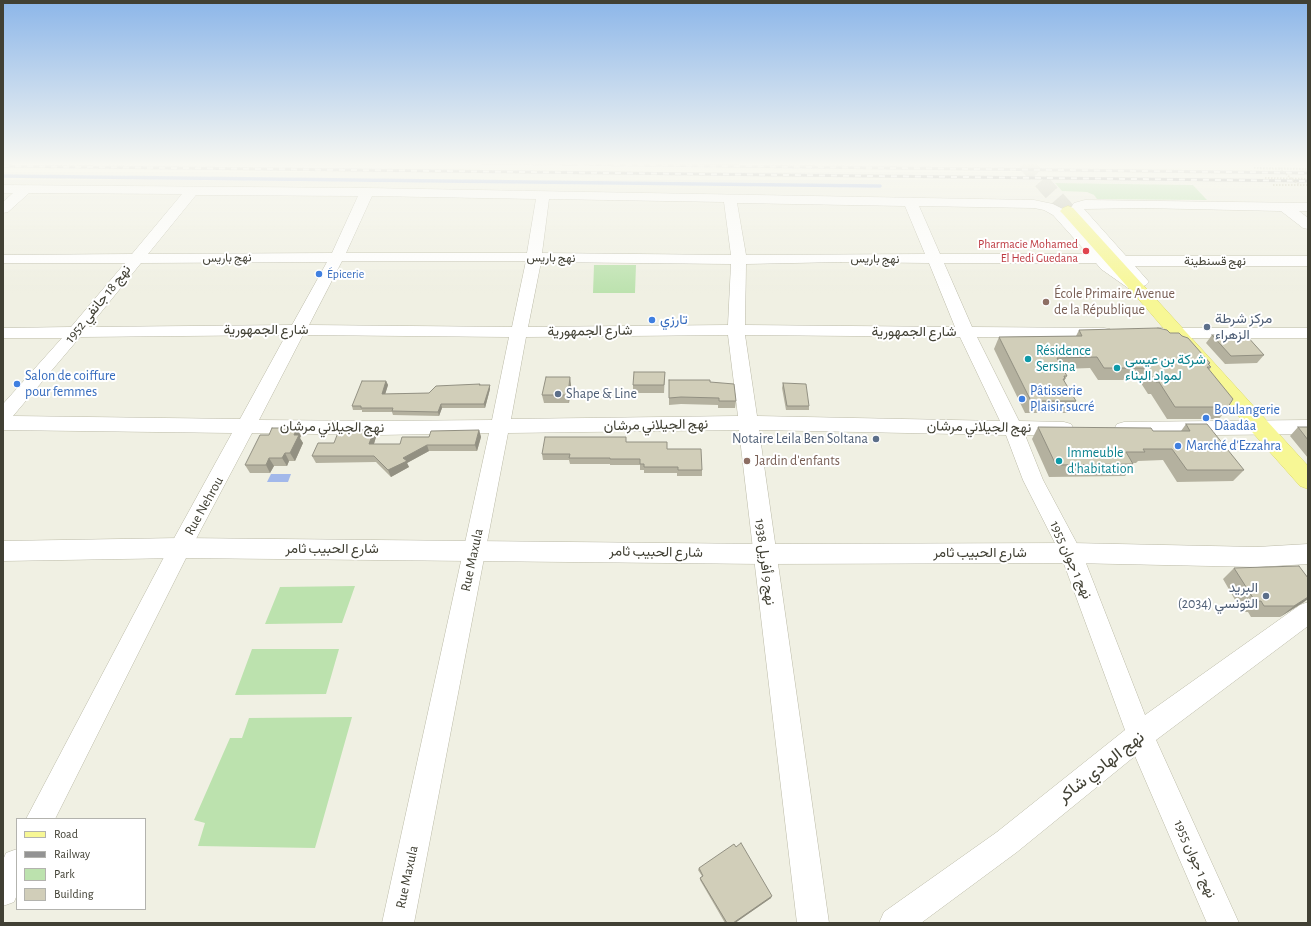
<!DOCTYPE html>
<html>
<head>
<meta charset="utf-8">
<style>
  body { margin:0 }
  #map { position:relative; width:1311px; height:926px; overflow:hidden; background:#f0f0e3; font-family:"Alegreya Sans",sans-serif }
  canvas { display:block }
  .frame { position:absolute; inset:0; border:4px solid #414034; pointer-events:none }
  .legend { position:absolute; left:16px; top:818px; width:130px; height:92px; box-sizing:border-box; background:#fff; border:1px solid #b3b3ae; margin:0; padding:5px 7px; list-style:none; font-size:12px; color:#414034 }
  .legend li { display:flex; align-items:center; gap:8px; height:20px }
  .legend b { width:20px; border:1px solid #b3b3ae }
</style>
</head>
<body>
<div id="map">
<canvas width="1311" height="926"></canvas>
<div class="frame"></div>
<ul class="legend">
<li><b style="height:5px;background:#f7f795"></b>Road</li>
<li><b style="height:5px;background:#939393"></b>Railway</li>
<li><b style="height:11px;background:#bce2ae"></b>Park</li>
<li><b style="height:11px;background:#d1ceb9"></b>Building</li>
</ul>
</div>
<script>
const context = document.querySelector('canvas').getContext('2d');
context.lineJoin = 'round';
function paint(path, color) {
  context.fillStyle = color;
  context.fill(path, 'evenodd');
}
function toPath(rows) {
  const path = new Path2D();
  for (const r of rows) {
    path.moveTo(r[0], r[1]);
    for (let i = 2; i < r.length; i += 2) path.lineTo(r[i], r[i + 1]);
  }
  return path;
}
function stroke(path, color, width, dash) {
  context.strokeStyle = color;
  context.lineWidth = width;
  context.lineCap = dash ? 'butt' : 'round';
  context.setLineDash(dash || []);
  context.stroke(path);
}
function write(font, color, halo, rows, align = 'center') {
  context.font = font + ' "Alegreya Sans",Vazirmatn,sans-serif';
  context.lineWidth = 4;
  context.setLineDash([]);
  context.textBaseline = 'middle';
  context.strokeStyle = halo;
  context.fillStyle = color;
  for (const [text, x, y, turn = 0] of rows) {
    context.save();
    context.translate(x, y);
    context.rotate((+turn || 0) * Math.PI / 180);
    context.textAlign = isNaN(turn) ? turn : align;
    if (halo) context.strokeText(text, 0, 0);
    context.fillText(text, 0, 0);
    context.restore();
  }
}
const green = toPath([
  [1055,183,1193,185,1207,200,1097,199,1094,195,1087,192,1062,191],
  [594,265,636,265,635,293,593,293],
  [355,586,342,623,265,624,280,587],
  [252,649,339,649,326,694,235,695],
  [352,717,315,848,198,846,205,823,194,820,230,738,242,738,249,718]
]);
const water = toPath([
  [271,474,291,474,288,482,267,482]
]);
const stream = toPath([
  [3,176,880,186]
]);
const primaryTunnel = toPath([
  [1025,163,1068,211]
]);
const path = toPath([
  [1254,168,1306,169],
  [1265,178,1308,179],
  [1273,185,1308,185]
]);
const minor = toPath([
  [3,185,367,188,1034,200,1053,204,1063,209,1111,263,1122,270,1073,214,1070,209,1074,203,1085,200,1308,203,1308,211,1299,211,1308,218,1308,229,1303,228,1281,211,1142,208,1084,209,1126,256,1308,256,1308,266,1135,266,1149,282,1146,285,1134,290,1128,288,1101,269,1096,263,944,263,972,327,1104,328,1110,329,1112,333,1110,337,1104,338,977,337,1019,421,1064,422,1071,424,1074,429,1071,434,1064,436,1025,435,1043,480,1082,553,1145,715,1300,605,1308,602,1308,626,1156,740,1239,923,1207,923,1135,756,1017,852,921,923,879,923,884,912,997,832,1125,730,1060,553,1023,480,1006,435,759,430,829,923,797,923,739,430,508,433,414,923,382,923,489,433,378,435,252,433,188,554,55,819,26,819,172,542,232,433,3,430,3,404,62,338,3,338,3,328,71,327,125,263,3,263,3,255,132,254,182,194,29,193,8,212,3,213,3,202,13,193,3,193,3,185],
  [196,195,358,196,332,253,148,254,196,195],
  [372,196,536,199,527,253,346,253,372,196],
  [549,199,724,202,731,255,542,253,549,199],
  [737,203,905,206,925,254,746,255,737,203],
  [919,206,1034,208,1044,210,1053,215,1088,254,940,254,919,206],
  [342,261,526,261,512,327,309,325,342,261],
  [327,262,292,325,89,327,141,263,327,262],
  [541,262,731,264,728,325,528,327,541,262],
  [841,262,929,263,955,327,745,325,746,264,841,262],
  [286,335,240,419,13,416,80,337,286,335],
  [303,335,509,337,492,420,378,421,259,420,303,335],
  [728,335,738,416,511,419,526,337,728,335],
  [745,335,960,337,1000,421,757,416,745,335],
  [1160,328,1308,328,1308,338,1160,338,1154,337,1152,333,1154,329,1160,328],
  [1308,420,1308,434,1124,436,1117,434,1114,429,1117,424,1124,422,1308,420],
  [17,849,17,895,14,902,3,906,3,860,6,853,17,849]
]);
const tertiary = toPath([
  [180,538,764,544,1071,543,1257,547,1308,544,1308,564,1257,567,1071,563,764,564,180,558,3,561,3,541,180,538]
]);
const primary = toPath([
  [1068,206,1073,208,1308,466,1308,489,1300,486,1253,433,1148,310,1063,214,1060,211,1063,208,1068,206]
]);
const rail = toPath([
  [482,163,1308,173],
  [3,166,1308,181]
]);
const pathBridge = toPath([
  [1279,168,1299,185]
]);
const wall = toPath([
  [1079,330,1170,333,1210,363,1209,365,1211,367,1209,370,1228,407,1219,419,1167,419,1151,394,1148,394,1139,380,1098,380,1090,368,1063,369,1067,376,1064,381,1076,401,1069,413,1025,413,994,349,999,337,1076,336],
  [1212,335,1264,355,1257,363,1225,364,1206,343],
  [665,372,664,393,633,393,633,385],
  [669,380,710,382,736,401,735,408,718,408,718,405,681,404,669,405],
  [386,381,388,385,385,394,429,393,480,384,481,385,490,385,490,389,485,408,442,408,439,416,393,415,392,412,362,412,362,410,353,410,352,406],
  [783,383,809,406,809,410,786,410,782,388],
  [571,385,569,403,544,403,542,395],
  [1186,424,1244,470,1233,481,1177,482,1163,460,1138,461,1136,463,1133,463,1133,464,1125,476,1049,477,1032,439,1038,427,1153,431,1181,431],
  [1298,427,1308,427,1308,458,1290,436],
  [479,430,481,437,477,451,429,451,407,463,409,467,391,477,376,462,316,463,312,456,376,437,374,444,400,444,429,437],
  [301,436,300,438,303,443,295,461,289,461,287,466,274,466,270,473,250,473,245,465],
  [626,442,667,449,702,470,702,476,677,476,677,473,644,473,644,470,640,470,640,465,610,465,610,464,570,464,569,460,543,460,542,454],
  [1234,568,1304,602,1280,617,1251,617,1248,612,1242,612,1223,579],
  [699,868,771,898,735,923,725,923,700,880,700,878,702,876,698,870]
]);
const shadedWall = toPath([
  [570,377,571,385,569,403,568,395],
  [386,381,388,385,384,398,382,394],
  [490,385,490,389,485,408,484,404],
  [441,404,442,408,439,416,438,412],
  [297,428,301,436,300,438,303,443,295,461,290,453,294,435],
  [374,430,376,437,372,450,369,444],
  [479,430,481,437,477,451,475,445],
  [427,445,429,451,407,463,409,467,391,477,388,470,403,458],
  [285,453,289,461,287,466,282,458],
  [269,458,274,466,270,473,266,465],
  [1308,597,1308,599,1304,602,1280,617,1294,606],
  [772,896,771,898,735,923,733,923]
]);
const building = toPath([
  [1158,328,1167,330,1170,333,1179,333,1182,336,1188,338,1210,363,1208,364,1211,367,1207,367,1233,399,1228,407,1175,407,1159,382,1156,382,1146,368,1104,368,1097,357,1057,358,1067,376,1064,376,1065,379,1063,379,1076,401,1031,401,999,337,1082,336,1079,330,1158,328],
  [1212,335,1246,335,1264,355,1231,356,1212,335],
  [634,372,665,372,664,385,633,385,634,372],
  [546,377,570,377,568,395,542,395,546,377],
  [669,380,710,380,710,382,734,384,736,401,719,401,719,398,681,397,669,398,669,380],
  [362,381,386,381,382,394,429,393,436,386,480,384,479,385,490,385,484,404,441,404,438,412,392,411,393,408,361,408,361,406,352,406,362,381],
  [783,383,806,384,809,406,787,406,783,383],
  [1186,424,1207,424,1244,470,1187,470,1172,449,1143,449,1145,452,1126,452,1133,464,1056,465,1038,427,1151,428,1153,431,1190,431,1186,424],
  [1298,427,1308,427,1308,440,1298,427],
  [272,428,297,428,294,435,299,435,290,453,285,453,282,458,269,458,266,465,245,465,260,435,269,435,272,428],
  [339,430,374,430,369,444,400,444,402,437,429,437,431,431,479,430,475,445,427,445,403,458,407,461,388,470,374,456,312,456,318,443,334,443,339,430],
  [545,437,626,437,626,442,667,442,667,449,701,449,702,470,678,470,678,467,644,467,644,464,640,464,640,459,610,459,610,458,569,458,570,454,542,454,545,437],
  [1299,566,1308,578,1308,597,1294,606,1264,606,1261,601,1255,601,1234,568,1299,566],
  [741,843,772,896,733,923,727,923,700,878,703,876,699,868,734,844,736,847,741,843]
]);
const markers = [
  [1086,251,4,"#e0444e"],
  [319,274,4,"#3f7fe0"],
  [1046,302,4,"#8d6e63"],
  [652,320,4,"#3f7fe0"],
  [1207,327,4,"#5c6f8a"],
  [1028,359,4,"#0f9aa8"],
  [1117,368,4,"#0f9aa8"],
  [17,384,4,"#3f7fe0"],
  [558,394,4,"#5c6f8a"],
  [1022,399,4,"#3f7fe0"],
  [1206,418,4,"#3f7fe0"],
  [876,439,4,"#5c6f8a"],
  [1178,446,4,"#3f7fe0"],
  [747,461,4,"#8d6e63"],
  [1059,461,4,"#0f9aa8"],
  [1266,596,4,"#5c6f8a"]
];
const farHealthnames = [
  ["Pharmacie Mohamed",1078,244],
  ["El Hedi Guedana",1078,258]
];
const farStreetnames = [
  ["نهج باريس",227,258,-1],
  ["نهج باريس",551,258,1],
  ["نهج باريس",875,259,1],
  ["نهج قسنطينة",1215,261]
];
const farShopnames = [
  ["Épicerie",327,274]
];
const educationNames = [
  ["École Primaire Avenue",1054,294],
  ["de la République",1054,310],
  ["Jardin d'enfants",755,461]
];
const streetNames = [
  ["نهج 18 جانفي 1952",98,304,-51],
  ["شارع الجمهورية",266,330],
  ["شارع الجمهورية",590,331,-1],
  ["شارع الجمهورية",914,332],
  ["نهج الجيلاني مرشان",656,425,-1],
  ["نهج الجيلاني مرشان",332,427,1],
  ["نهج الجيلاني مرشان",979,427,1],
  ["Rue Nehrou",204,506,-61],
  ["شارع الحبيب ثامر",332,549],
  ["شارع الحبيب ثامر",656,552,1],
  ["شارع الحبيب ثامر",980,553],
  ["Rue Maxula",472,560,-78],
  ["نهج 1 جوان 1955",1071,560,66],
  ["نهج 9 أفريل 1938",765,562,83],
  ["نهج 1 جوان 1955",1195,859,66],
  ["Rue Maxula",407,877,-78]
];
const serviceNames = [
  ["مركز شرطة",1215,319],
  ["الزهراء",1215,335],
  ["Shape & Line",566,394],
  ["Notaire Leila Ben Soltana",868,439,"right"],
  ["البريد",1258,588,"right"],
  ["التونسي (2034)",1258,604,"right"]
];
const shopNames = [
  ["تارزي",660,320],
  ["Salon de coiffure",25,376],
  ["pour femmes",25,392],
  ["Pâtisserie",1030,391],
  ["Plaisir sucré",1030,407],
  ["Boulangerie",1214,410],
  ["Dâadâa",1214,426],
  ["Marché d'Ezzahra",1186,446]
];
const cultureNames = [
  ["Résidence",1036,351],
  ["Sersina",1036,367],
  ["شركة بن عيسى",1125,360],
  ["لمواد البناء",1125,376],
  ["Immeuble",1067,453],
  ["d'habitation",1067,469]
];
const nearStreetnames = [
  ["نهج الهادي شاكر",1101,767,-38]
];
paint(green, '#bce2ae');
paint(water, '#a2b8ea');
stroke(stream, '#a2b8ea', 3.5);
stroke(primaryTunnel, '#cdcdc0', 16, [16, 8]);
stroke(minor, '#bbbaa7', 1);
stroke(tertiary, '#bbbaa7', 1);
stroke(primary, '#dad867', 1);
stroke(path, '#bbb999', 2, [1.5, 1.5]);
paint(minor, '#fff');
paint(tertiary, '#fff');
paint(primary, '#f7f795');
stroke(rail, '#939393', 3);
stroke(rail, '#fff', 2, [6]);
stroke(pathBridge, '#bbb999', 2, [1.5, 1.5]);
paint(wall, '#b4b19f');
paint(shadedWall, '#929082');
paint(building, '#d1ceb9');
stroke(building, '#929082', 1);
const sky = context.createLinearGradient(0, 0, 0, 293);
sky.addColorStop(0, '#8cb6e9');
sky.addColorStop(0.56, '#f8f8f2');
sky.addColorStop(1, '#f8f8f200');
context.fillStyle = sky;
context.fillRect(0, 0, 1311, 293);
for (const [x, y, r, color] of markers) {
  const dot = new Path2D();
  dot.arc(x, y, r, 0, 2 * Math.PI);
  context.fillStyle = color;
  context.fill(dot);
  stroke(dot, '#fff', 1.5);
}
write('12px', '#be3a42', '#fff', farHealthnames, 'right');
write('12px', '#414034', '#fff', farStreetnames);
write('12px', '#366cbe', '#fff', farShopnames, 'left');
write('14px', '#785e54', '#fff', educationNames, 'left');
write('14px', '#414034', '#fff', streetNames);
write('14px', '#4e5e75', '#fff', serviceNames, 'left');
write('14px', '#366cbe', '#fff', shopNames, 'left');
write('14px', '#0d838f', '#fff', cultureNames, 'left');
write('17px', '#414034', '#fff', nearStreetnames);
</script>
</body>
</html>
